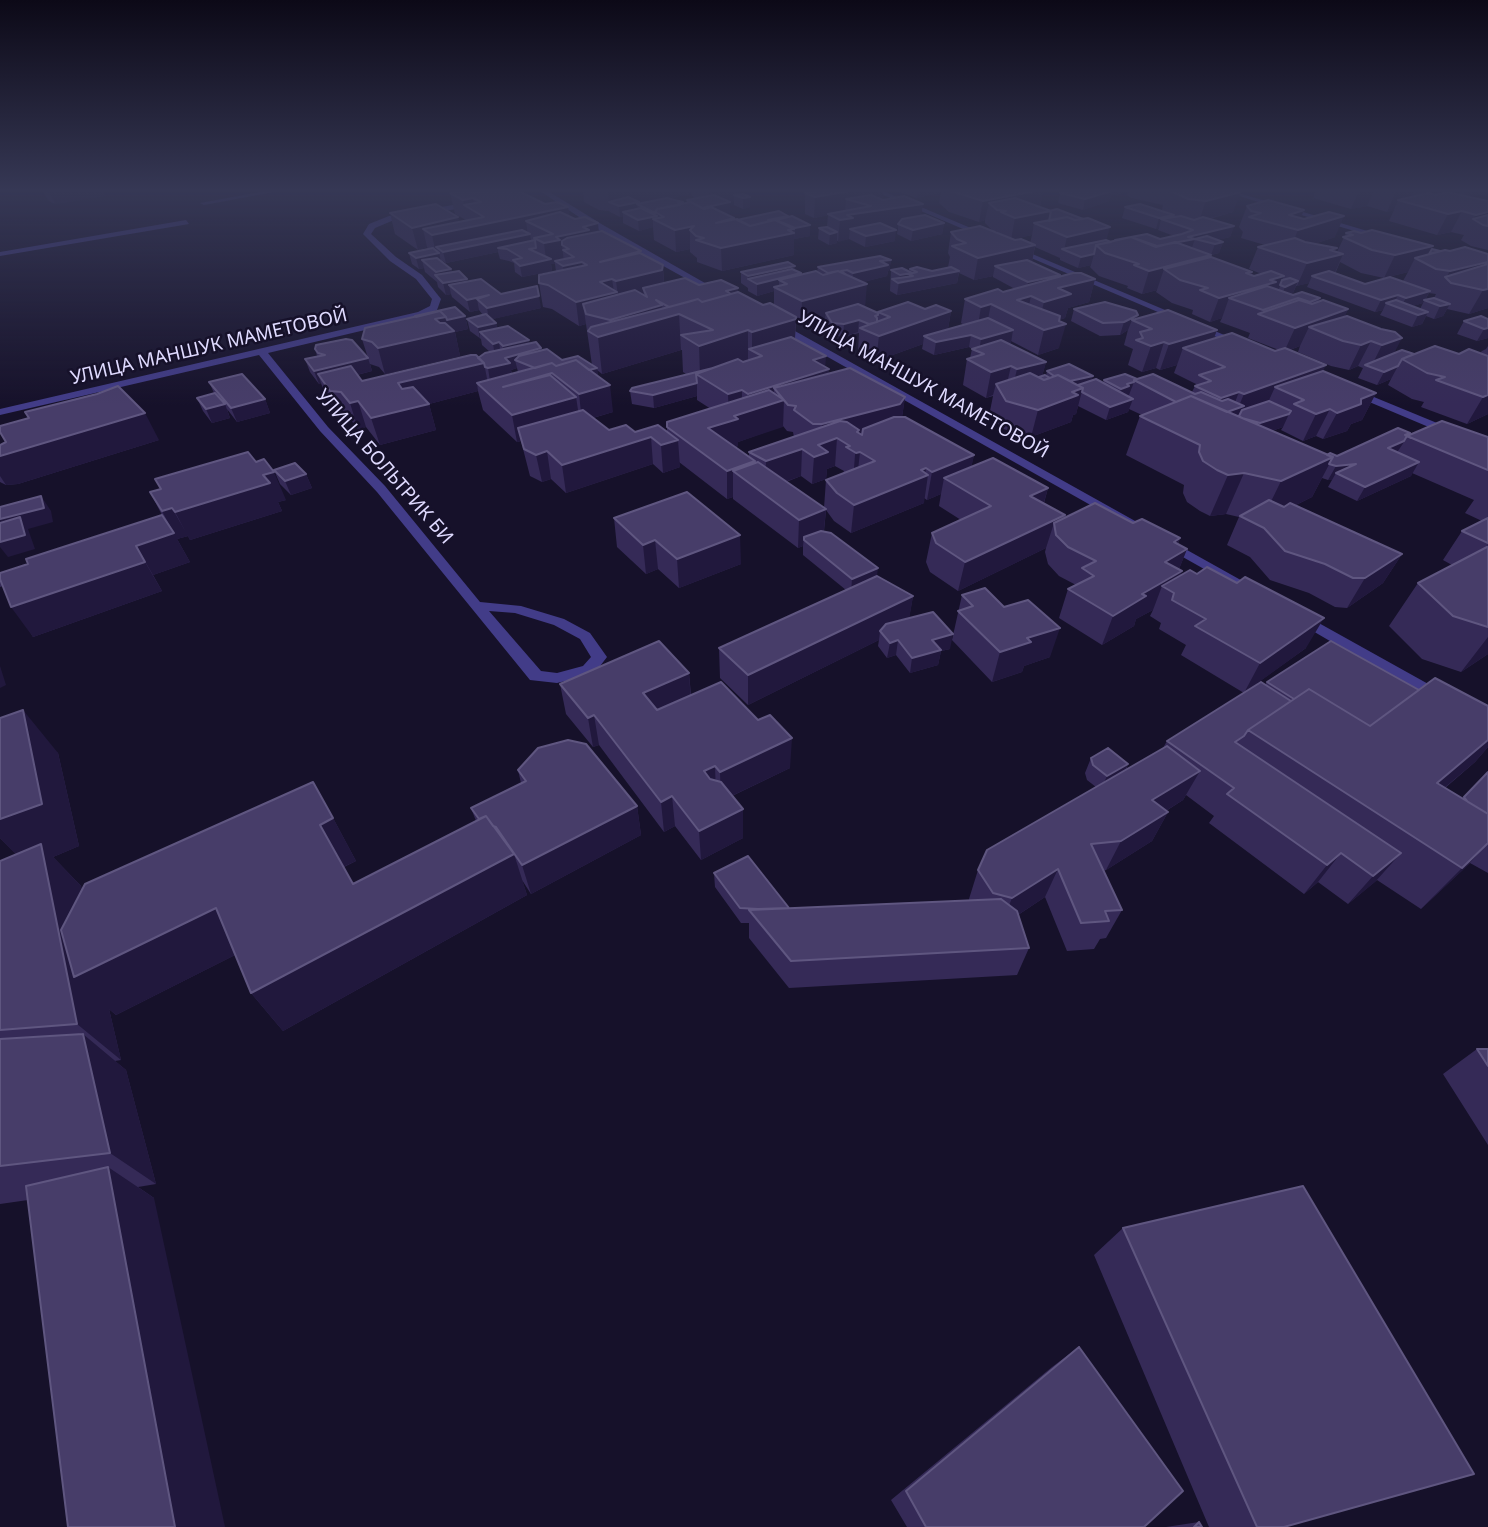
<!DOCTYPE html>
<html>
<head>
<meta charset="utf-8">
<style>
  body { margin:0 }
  canvas { display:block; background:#16112a }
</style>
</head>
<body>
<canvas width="1488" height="1527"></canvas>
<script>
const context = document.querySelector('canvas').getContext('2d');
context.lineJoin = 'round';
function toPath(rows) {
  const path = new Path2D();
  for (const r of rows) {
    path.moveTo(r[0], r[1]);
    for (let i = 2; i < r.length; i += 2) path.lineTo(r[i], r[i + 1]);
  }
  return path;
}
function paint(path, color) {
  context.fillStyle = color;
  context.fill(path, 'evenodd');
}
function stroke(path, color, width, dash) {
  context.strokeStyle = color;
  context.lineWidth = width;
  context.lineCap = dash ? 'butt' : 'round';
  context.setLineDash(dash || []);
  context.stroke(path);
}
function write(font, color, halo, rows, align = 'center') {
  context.font = font + ' "Noto Sans",sans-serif';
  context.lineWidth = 5;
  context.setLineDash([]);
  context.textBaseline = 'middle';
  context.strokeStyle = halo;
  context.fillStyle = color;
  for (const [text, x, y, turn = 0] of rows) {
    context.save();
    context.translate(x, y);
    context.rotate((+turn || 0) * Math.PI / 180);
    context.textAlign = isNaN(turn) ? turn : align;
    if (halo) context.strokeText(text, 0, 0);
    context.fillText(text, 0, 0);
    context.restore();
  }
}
const lane = toPath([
  [265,191,280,191,204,205,200,203,265,191]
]);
const street = toPath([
  [540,191,548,191,603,225,726,295,719,297,597,229,540,191],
  [874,191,883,191,1248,345,1240,347,874,191],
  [1222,191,1232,191,1391,238,1384,240,1222,191],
  [476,201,479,205,394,220,375,228,371,234,396,257,422,275,441,299,437,310,424,316,268,353,328,427,385,486,480,602,521,606,564,619,590,633,607,657,594,674,557,683,530,680,377,492,320,431,259,355,0,415,0,409,418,312,430,306,432,299,416,279,390,261,363,234,369,224,389,216,476,201],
  [489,611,515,613,554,625,580,639,591,657,583,666,557,673,541,671,489,611],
  [186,220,189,224,0,256,0,252,186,220],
  [771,321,777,321,1264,593,1262,596,1252,596,771,325,771,321],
  [1352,388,1488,444,1488,452,1348,393,1347,391,1352,388],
  [1299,612,1448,695,1450,699,1448,703,1436,703,1294,620,1292,617,1299,612]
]);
const wall = toPath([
  [42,191,102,191,105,196,55,204,49,201],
  [583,191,738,191,738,194,743,194,750,207,743,209,734,205,734,201,730,202,730,213,725,214,734,218,734,220,788,217,810,225,810,236,794,239,794,255,722,271,697,262,697,258,690,252,690,249,676,252,654,240,653,227,639,231,623,223,623,216,620,217,610,212,609,211,599,210,584,202],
  [690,191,691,192,692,196,696,198,687,200,687,203,683,204,669,199,690,194],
  [806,191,883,191,882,199,921,216,944,223,942,234,911,241,897,234,898,228,893,229,895,241,865,247,849,239,837,241,837,243,829,245,818,239,819,228,827,227,828,215,814,218,805,214,805,193,814,192],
  [896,191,940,191,940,193,917,198],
  [941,191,1043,191,1040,207,1111,242,1160,239,1174,236,1158,230,1159,228,1156,229,1122,218,1125,207,1168,213,1162,210,1163,205,1131,198,1127,195,1128,192,1111,195,1109,201,1083,210,1058,203,1060,193,1069,191,1237,191,1233,212,1209,219,1234,226,1230,237,1217,240,1223,242,1219,253,1211,255,1210,257,1252,272,1251,275,1254,276,1262,274,1249,269,1258,247,1265,245,1241,238,1243,232,1239,227,1247,206,1301,218,1335,237,1314,244,1337,252,1346,233,1361,233,1440,251,1488,254,1488,308,1469,314,1447,309,1443,316,1434,319,1426,316,1422,324,1412,327,1380,315,1383,310,1375,312,1307,287,1309,283,1296,286,1293,293,1290,294,1320,298,1318,302,1348,309,1344,317,1393,353,1414,354,1480,353,1482,351,1486,349,1488,346,1488,414,1467,424,1421,407,1424,402,1412,399,1388,385,1391,379,1377,385,1358,378,1363,368,1358,366,1349,370,1331,366,1298,352,1300,346,1290,350,1323,371,1376,393,1362,420,1351,424,1347,431,1323,439,1316,436,1303,441,1281,430,1283,427,1272,431,1327,455,1337,456,1410,433,1408,435,1488,437,1488,654,1461,672,1422,659,1389,626,1418,583,1452,565,1443,560,1462,531,1482,521,1465,513,1474,500,1412,473,1411,476,1357,501,1328,487,1332,480,1328,480,1322,478,1312,497,1296,505,1402,554,1383,583,1347,608,1335,607,1309,593,1270,580,1250,557,1227,545,1239,517,1226,514,1210,516,1200,511,1187,502,1183,493,1184,485,1126,455,1140,416,1142,415,1129,409,1128,412,1106,420,1078,406,1076,414,1073,415,1071,422,1031,437,1000,428,990,411,993,396,986,398,963,385,967,359,970,358,972,349,969,347,934,355,922,349,923,344,876,361,858,352,859,333,843,337,832,335,825,326,825,318,801,325,796,323,795,339,825,367,828,374,905,397,902,417,974,455,971,467,1048,488,1044,503,1064,518,1133,523,1180,538,1178,544,1187,549,1179,569,1182,571,1179,577,1306,648,1246,691,1265,685,1267,682,1419,690,1488,706,1488,747,1475,762,1445,788,1462,798,1488,772,1488,873,1470,863,1421,909,1377,880,1348,904,1318,882,1304,894,1209,823,1214,816,1186,795,1183,800,1166,811,1168,812,1152,841,1106,870,1103,871,1122,910,1106,938,1100,939,1094,949,1067,951,1045,897,1018,915,1029,948,1017,975,789,988,749,938,749,923,741,923,715,887,714,873,789,908,970,901,969,899,978,870,1096,787,1087,780,1085,773,1091,758,1128,764,1126,770,1163,748,1167,741,1244,693,1181,655,1186,645,1159,629,1161,623,1150,616,1153,610,1136,619,1134,626,1102,645,1059,618,1068,589,1076,585,1059,576,1048,564,1045,552,1046,548,958,591,930,572,926,562,932,533,961,520,939,506,941,494,927,500,924,498,924,503,851,533,834,521,826,510,824,531,877,576,913,596,909,618,950,649,941,651,938,665,910,673,896,655,887,658,878,646,879,640,748,705,720,678,719,648,846,590,803,555,803,546,798,548,733,499,733,497,727,499,679,462,680,467,663,473,653,464,566,493,551,479,542,482,530,476,521,441,517,442,483,410,478,391,429,404,436,430,380,445,366,427,358,429,350,419,339,418,327,400,321,383,319,384,310,372,305,359,317,356,315,349,368,358,362,339,465,316,468,329,455,332,460,356,385,374,379,367,370,364,372,371,357,375,362,381,478,358,490,352,482,345,481,339,470,331,467,319,483,315,479,310,470,312,452,297,451,294,446,295,438,287,437,282,425,272,424,268,419,269,412,264,409,253,428,249,427,247,418,250,395,234,390,213,458,217,459,222,466,220,455,214,450,193,473,193,568,207,569,216,663,265,664,283,700,285,738,293,763,305,774,305,774,291,757,296,748,291,748,288,741,283,741,272,795,270,801,273,801,275,817,272,818,267,891,260,889,271,888,271,887,276,863,282,865,307,878,313,878,312,925,309,951,311,948,329,964,325,961,323,965,299,1015,289,993,277,993,276,974,280,959,273,957,283,897,295,890,291,891,270,909,272,910,269,932,271,948,267,950,257,948,253,951,232,997,233,997,231,993,231,985,223,985,220,979,222,949,212,939,203],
  [1032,235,1030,243,1013,239],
  [1035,247,1060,258,1060,260,1078,268,1091,265,1090,267,1099,276,1128,286,1127,288,1142,294,1157,290,1156,292,1172,303,1193,310,1192,314,1210,322,1222,318,1220,322,1250,333,1248,338,1279,350,1275,351,1214,338,1217,330,1074,309,1071,321,1100,336,1120,335,1128,330,1124,345,1133,349,1128,365,1142,372,1156,368,1160,370,1177,365,1174,373,1196,384,1192,392,1137,379,1104,380,1103,383,1047,371,1046,376,1042,376,1046,362,1007,344,1011,343,1011,341,1038,355,1059,348,1059,320,1065,318,1068,308,1089,302,1095,279,1060,276,1060,275,1032,262],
  [498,252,500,259,509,261,514,263,515,272,522,277,552,271,551,264,555,264,556,271,539,283,543,307,552,309,579,326,586,324,592,365,562,360,497,328,496,323,492,319,541,308,467,282,452,272,451,269,441,260,446,263],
  [1340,262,1361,273,1384,278,1408,272,1403,281,1365,284,1335,274],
  [1429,293,1436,294,1434,298,1425,300],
  [1423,303,1420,309,1412,306],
  [681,350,682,350,683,372,686,374,630,391,632,404,654,408,697,396,697,400,711,409,667,422,667,432,635,432,609,430,593,418,613,412,598,377,597,370,602,374],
  [517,368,518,372,512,374,511,370],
  [783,426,787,431,793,432,794,437,749,452,749,457,735,447,738,446,738,442],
  [835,466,844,471,843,473,826,480,824,508,786,482,801,476,812,484,826,479,827,469],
  [1315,191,1488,191,1486,195,1466,196,1488,201,1488,250,1471,246,1461,240,1464,235,1451,232,1437,235,1389,221,1394,210,1387,212,1367,206,1351,209,1313,198],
  [1488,319,1488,338,1477,341,1457,334,1464,321],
  [209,382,265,399,270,413,237,422,227,409,230,418,212,423,203,411,197,398,214,393],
  [159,440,18,484,6,485,0,482,0,445],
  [274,470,306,474,312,488,291,495,280,484],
  [150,492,286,500,278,502,282,511,190,540,188,536,177,539,190,562,153,575,162,591,33,637,3,586,0,587,0,573,163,517],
  [614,518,741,564,679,588,658,569,646,574,617,547],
  [962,595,1004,607,1050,657,1024,666,1022,672,992,682,952,640],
  [689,673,691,695,790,768,732,796,743,838,701,860,675,826,664,832,599,745,593,747,566,714,560,684],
  [0,718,58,753,79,846,53,857,81,886,82,891,333,818,356,861,344,867,353,884,476,821,471,808,521,783,518,770,637,806,641,835,531,894,522,880,527,895,283,1031,251,993,235,955,116,1015,109,1009,121,1060,115,1061,126,1070,156,1184,138,1187,154,1198,28,1200,0,1204,0,861,16,854,0,838],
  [1477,1049,1488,1049,1488,1145,1443,1074],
  [1123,1228,1257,1527,1209,1527,1094,1255],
  [1079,1347,1144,1527,907,1527,891,1500,1052,1367],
  [1199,1522,1202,1527,1166,1527]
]);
const shadedWall = toPath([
  [49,191,102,191,105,196,55,204],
  [608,191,690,191,690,194,637,205,638,213,623,212,623,216,620,217,619,206,609,202],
  [709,191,738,191,738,196,734,195,734,201,709,206],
  [850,191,883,191,881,205,846,199,845,212,814,218,815,197],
  [918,191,940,191,940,193,917,198],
  [1035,191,1043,191,1039,209,1006,211,989,203,985,220,979,222,983,201],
  [1112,191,1109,201,1083,210,1085,199],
  [1114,191,1128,191,1128,192,1113,196],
  [1359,191,1374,191,1367,206,1351,209],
  [1396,191,1414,191,1408,203,1398,200,1394,210,1387,212],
  [1426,191,1460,191,1455,202,1418,206],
  [1467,191,1488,191,1486,195,1464,196],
  [1241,192,1233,212,1199,221,1206,201],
  [750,197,750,207,743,209,743,198],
  [473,198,476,212,464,205,463,200],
  [730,202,730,213,697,219,696,209],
  [923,204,920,224,898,224,898,228,860,234,850,229,849,239,838,242,840,220,847,215],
  [568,207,570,228,526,221,528,235,530,234,532,245,508,250,498,248,498,252,446,263,443,252,436,247,437,254,439,253,442,265,422,260,424,268,419,269,416,258,436,254,432,235,423,229,427,247,418,250,412,228,458,217,461,229],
  [1304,210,1296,230,1289,215],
  [1051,211,1047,229,1034,223,1032,235,1011,240,1015,218],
  [1462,211,1451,232,1437,235,1448,214],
  [1488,212,1488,226,1473,219,1476,215],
  [1174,215,1172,223,1161,219,1159,228,1156,229,1159,218],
  [655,216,656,220,653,219,653,227,639,231,638,220],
  [1344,216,1335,237,1289,252,1298,230],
  [598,223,600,245,569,249,562,245,564,262,555,261,555,264,551,264,552,271,522,277,520,266,546,260,544,243,583,227],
  [944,223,942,234,911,241,913,230],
  [810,225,810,236,794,239,795,228],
  [694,226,690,230,690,249,676,252,675,230],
  [1234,226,1230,237,1208,242,1195,239,1191,250,1156,258,1188,237],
  [1110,227,1104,248,1096,245,1064,250,1067,237],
  [794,229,794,255,722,271,721,248],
  [896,230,895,241,865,247,866,236],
  [837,232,837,243,829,245,830,234],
  [1223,242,1219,253,1211,255,1215,244],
  [1035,245,1031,267,995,266,993,276,974,280,978,258],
  [1433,246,1428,255,1415,258,1408,272,1384,278,1395,255],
  [1337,248,1333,257,1343,254,1333,277,1312,276,1309,283,1297,286,1307,263,1330,250],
  [641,251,642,274,612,279,614,292,617,292,619,315,583,304,586,324,579,326,576,302,600,262],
  [1094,254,1091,265,1078,268,1081,257],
  [1211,255,1203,278,1164,269,1157,290,1142,294,1149,271],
  [891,260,889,271,888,271,887,276,852,285,853,273,880,261],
  [582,262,585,285,566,289,563,266],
  [1488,262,1488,282,1446,278,1450,271],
  [663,265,664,288,643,288,644,298,619,304,616,281],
  [795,266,795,275,801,273,800,285,787,284,779,281,779,289,774,287,774,291,757,296,757,284,748,279,748,288,748,276],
  [451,269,454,281,438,278,436,272],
  [959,271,957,283,897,295,900,275,912,273,909,274,908,281],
  [1252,272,1245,291,1270,280,1284,276,1275,299,1229,298,1222,318,1210,322,1219,298,1246,273],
  [1060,275,1058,287,1026,294,1028,282],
  [467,279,469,291,449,285,451,294,446,295,443,283],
  [1095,279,1089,302,1068,308,1065,318,1038,326,1044,302,1058,288],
  [1298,281,1293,293,1280,299,1285,287],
  [867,284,865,308,826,313,825,318,801,325,802,301],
  [738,288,738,299,726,291],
  [1488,289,1488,308,1469,314,1483,290],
  [1430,291,1423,303,1403,309,1400,308,1406,298],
  [489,295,539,296,541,308,489,320,487,308,477,299,479,310,470,312,467,300],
  [1398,295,1393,305,1386,303,1383,310,1375,312,1381,300],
  [1031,296,1026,320,1017,300],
  [1298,298,1288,322,1261,315,1263,310],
  [991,304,986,329,977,331,981,307],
  [1450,304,1443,316,1434,319,1440,306],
  [662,305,663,319,679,314,681,350,602,374,598,337,612,333,610,320],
  [1348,309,1337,333,1309,327,1300,346,1284,352,1295,328],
  [951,311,947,335,924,336,923,344,876,361,879,336],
  [1428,312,1422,324,1412,327,1418,315],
  [1138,315,1136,322,1132,320,1128,330,1120,335,1124,322],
  [465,316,468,329,455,332,460,356,385,374,378,348,435,319,446,317],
  [796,317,794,355,762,356,752,350,752,332],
  [859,320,858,332,843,337,844,324],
  [496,323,499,335,480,332,480,340,478,327],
  [1066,324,1059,348,1038,355,1044,330],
  [1488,324,1488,338,1477,341,1484,329],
  [748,330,748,366,700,376,699,346],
  [1013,330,1011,343,979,352,981,339],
  [1217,330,1207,355,1183,348,1177,365,1160,370,1169,344],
  [971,335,969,347,934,355,936,342],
  [1402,338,1389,363,1371,367,1382,345],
  [529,340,531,351,541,348,543,361,515,360,517,368,511,370,512,376,490,381,488,368,506,364,503,346],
  [1371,341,1358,366,1349,370,1361,345],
  [499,342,501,355,495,356,493,344],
  [1164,342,1156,368,1142,372,1151,346],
  [826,356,825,370,829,369,827,395,774,388,774,403,784,400,783,427,738,442,738,446,709,455,708,428,729,421,728,394,742,390,742,414,748,412,748,394,813,360],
  [368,358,372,371,324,383,318,374,321,383,319,384,314,371],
  [1046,362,1041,380,1011,395,1017,369],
  [484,363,489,389,477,383,478,391,429,404,436,430,380,445,371,418,398,383],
  [1326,365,1313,391,1275,387,1265,409,1241,418,1214,416,1221,398,1239,392,1232,410,1238,408,1244,394],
  [1011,366,1005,392,996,384,993,395,986,398,991,372],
  [1398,366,1391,379,1377,385,1384,372],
  [597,368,599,381,581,373],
  [1093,376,1090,389,1082,391,1076,414,1073,415,1071,422,1031,437,1038,410,1063,382],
  [1134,382,1129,395,1117,402,1121,389,1127,384],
  [697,383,697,396,654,408,653,395],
  [610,385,613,412,582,421,579,394],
  [1376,393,1362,420,1351,424,1347,431,1323,439,1337,413,1361,399],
  [1488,395,1488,414,1467,424,1483,397],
  [576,397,580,423,518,428,521,441,517,442,512,415],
  [905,397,901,424,860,452,857,479,853,481,856,442,837,438,835,466,827,469,826,479,812,484,814,457,818,445,821,444,822,424],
  [265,399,270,413,237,422,231,408],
  [1133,399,1128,412,1106,420,1110,407],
  [358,401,366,427,358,429,350,403],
  [225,404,230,418,212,423,206,409],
  [1330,409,1316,436,1303,441,1316,414],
  [145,413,159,440,18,484,6,485,0,476,0,456],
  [1289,414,1283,427,1254,437,1260,423],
  [1410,433,1396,454,1388,448,1405,435],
  [651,437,653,464,566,493,562,465],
  [678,440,680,467,663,473,661,445],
  [802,449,801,476,765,489,766,461],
  [547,451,551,479,542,482,536,455],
  [974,455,968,483,944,478,941,494,927,500,932,472],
  [1333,457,1312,497,1261,522,1281,481],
  [755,461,755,487,733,471,733,497,727,499,727,471],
  [1419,462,1411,476,1357,501,1365,487],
  [1356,464,1336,473,1332,480,1328,480,1336,466],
  [926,468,925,476,928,475,924,503,851,533,854,505],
  [274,472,286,500,278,502,282,511,190,540,175,512,263,475],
  [1244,473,1226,514,1210,516,1228,475],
  [306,474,312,488,291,495,285,481],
  [1048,488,1040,516,1030,496],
  [41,496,51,511,53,522,28,529,35,549,8,557,0,547,0,519],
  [172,508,188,536,177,539,190,562,153,575,136,546,174,533,162,511],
  [826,509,823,538,804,537,803,546,798,548,799,520],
  [1065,515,1058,537,1054,523,1046,548,958,591,965,562],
  [740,535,741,564,679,588,677,559],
  [1180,538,1172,558,1187,549,1177,574,1182,571,1173,592,1162,586,1153,610,1136,619,1134,626,1102,645,1113,616,1142,594,1174,542],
  [655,540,658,569,646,574,643,545],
  [1402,554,1383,583,1347,608,1365,578],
  [145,562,162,591,33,637,11,607],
  [878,568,876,583,851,593,852,579],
  [913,596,908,626,880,631,879,640,748,705,748,675],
  [1324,618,1306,648,1244,693,1260,663],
  [1060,628,1050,657,1024,666,1022,672,992,682,1000,652,1027,638],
  [953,634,950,649,941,651,938,665,910,673,912,658,932,640],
  [1488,637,1488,654,1461,672],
  [898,640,896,655,887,658,890,643],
  [0,666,6,685,0,688],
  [689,673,691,703,647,723,643,693],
  [23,710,58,753,79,846,53,857,81,886,99,965,216,908,247,949,116,1015,109,1009,121,1060,77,1024,28,867,0,838,0,796],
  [594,715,599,745,593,747,588,718],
  [792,738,790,768,721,801,720,772],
  [1488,740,1488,747,1475,762,1400,825,1437,783],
  [1128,764,1121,779,1100,791,1107,776],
  [715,766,716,796,704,771],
  [1200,771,1183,800,1137,829,1152,800],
  [672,796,675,826,664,832,661,802],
  [637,806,641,835,531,894,522,865],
  [743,809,743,838,701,860,699,831],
  [1168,812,1152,841,1106,870,1121,841],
  [333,818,356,861,343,867,320,825],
  [1488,843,1465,868,1421,909,1462,868],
  [1341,853,1318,882,1304,894,1327,865],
  [1401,853,1375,882,1348,904,1373,876],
  [514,854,527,895,283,1031,251,993],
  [1058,869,1045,897,1001,926,1012,898],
  [83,1034,126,1070,156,1184,110,1153],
  [108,1167,154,1198,225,1527,175,1527]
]);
const building = toPath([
  [465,191,469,191,473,193,485,191,519,191,545,204,557,202,568,207,432,235,423,229,484,217,464,205,481,202,473,198,463,200,450,193,465,191],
  [818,191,850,191,815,197,805,193,818,191],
  [951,191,1035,191,983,201,951,191],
  [1069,191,1112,191,1085,199,1060,193,1069,191],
  [1171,191,1237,191,1241,192,1206,201,1188,199,1171,191],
  [1447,192,1488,201,1488,212,1476,215,1462,211,1448,214,1398,200,1429,193,1436,195,1447,192],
  [743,194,750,197,743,198,734,195,743,194],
  [714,195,730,202,702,208,687,200,714,195],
  [871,195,883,200,904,196,923,204,847,215,853,218,840,220,828,214,871,206,846,199,871,195],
  [628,197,639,202,619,206,609,202,628,197],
  [667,198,683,202,678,203,680,205,657,209,655,213,637,204,667,198],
  [1015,198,1051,211,1015,218,1001,212,1006,211,997,210,989,203,1015,198],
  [1268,200,1304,210,1289,215,1304,219,1329,212,1344,216,1298,230,1249,217,1261,213,1251,211,1247,206,1268,200],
  [691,202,704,209,711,207,734,218,716,223,737,219,750,226,775,220,794,229,788,230,794,233,721,248,696,240,704,238,696,236,690,230,694,226,675,230,653,219,664,217,655,212,657,209,691,202],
  [436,204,458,217,412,228,390,213,436,204],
  [1140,204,1174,215,1159,218,1125,207,1140,204],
  [641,208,657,216,638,220,623,212,641,208],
  [1057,209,1083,219,1075,220,1067,217,1049,221,1051,211,1049,211,1057,209],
  [779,211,788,216,768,220,770,221,750,226,737,220,779,211],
  [560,212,575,219,585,217,598,223,583,227,589,230,556,237,560,240,544,243,534,238,553,234,526,221,560,212],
  [925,215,944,223,913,230,898,224,902,219,925,215],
  [1488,215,1488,226,1483,225,1473,219,1488,215],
  [792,216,810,225,795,228,776,220,792,216],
  [1181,216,1194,220,1203,217,1234,226,1188,237,1195,239,1157,246,1131,237,1115,240,1147,234,1160,239,1182,234,1193,230,1161,219,1181,216],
  [1067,217,1075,220,1088,218,1110,227,1067,237,1034,223,1067,217],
  [880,223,896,230,866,236,850,229,880,223],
  [980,226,1015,240,1021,239,1035,245,978,258,952,246,966,243,957,239,951,232,980,226],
  [827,227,837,232,830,234,819,228,827,227],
  [522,230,530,234,443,252,436,247,522,230],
  [1372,230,1433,246,1395,255,1372,250,1343,237,1353,235,1346,233,1354,231,1361,233,1372,230],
  [602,231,641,251,600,262,640,253,663,265,662,270,616,281,612,279,600,282,617,292,576,302,548,285,539,283,539,275,587,265,582,262,563,266,555,261,574,257,563,250,569,249,562,245,562,241,567,238,602,231],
  [1207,236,1223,242,1215,244,1195,239,1207,236],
  [1131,237,1156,247,1175,242,1211,255,1149,271,1134,265,1139,264,1105,253,1096,245,1131,237],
  [1295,238,1305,242,1337,248,1330,250,1343,254,1307,263,1258,247,1295,238],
  [535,240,536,248,529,249,551,259,520,266,513,260,522,258,507,249,498,248,535,240],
  [1106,240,1111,242,1096,245,1094,254,1081,257,1062,249,1106,240],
  [1465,247,1488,254,1488,262,1450,271,1436,269,1415,258,1445,250,1450,251,1465,247],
  [433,248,439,253,416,258,409,253,433,248],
  [1432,249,1440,251,1429,254,1432,249],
  [880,256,891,260,880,261,888,265,853,273,847,270,841,271,847,275,838,271,828,273,818,267,880,256],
  [1211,257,1252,272,1246,273,1254,276,1271,271,1284,276,1270,280,1276,282,1219,298,1200,290,1208,288,1180,280,1164,269,1211,257],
  [437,258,451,269,436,272,422,260,437,258],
  [1027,260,1060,275,1028,282,995,266,1027,260],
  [788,262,795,266,748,276,741,272,788,262],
  [1488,264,1488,289,1483,290,1451,283,1445,277,1488,264],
  [917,267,932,271,951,267,959,271,898,283,892,279,913,276,909,274,917,272,910,269,917,267],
  [902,268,912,273,900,275,891,270,902,268],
  [792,269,801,273,757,284,748,279,792,269],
  [459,271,467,279,443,283,435,275,459,271],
  [816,271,823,275,838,271,867,284,802,301,774,287,787,284,779,280,816,271],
  [1329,271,1365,284,1390,277,1430,291,1406,298,1398,295,1381,300,1312,276,1329,271],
  [1073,273,1081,273,1095,279,1058,288,1071,294,1044,302,1031,296,1017,300,1060,316,1059,321,1066,324,1044,330,991,304,981,307,965,299,998,289,1003,292,1073,273],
  [685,278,699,285,721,280,738,288,726,291,731,294,702,302,698,299,669,307,656,300,662,305,610,320,586,314,583,304,635,290,647,297,643,288,685,278],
  [1290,278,1298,281,1285,287,1280,285,1282,280,1290,278],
  [481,279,501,294,537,286,539,296,487,308,477,299,489,295,467,300,449,285,481,279],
  [1267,286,1293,295,1302,292,1320,298,1310,302,1298,298,1263,310,1229,298,1267,286],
  [738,292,763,305,770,303,796,317,796,319,752,332,748,330,699,346,681,335,713,330,679,314,598,337,588,331,591,327,688,302,698,299,702,302,738,292],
  [1434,298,1450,304,1440,306,1424,300,1434,298],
  [1299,300,1312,304,1323,300,1348,309,1295,328,1258,314,1299,300],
  [1396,300,1428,312,1418,315,1386,303,1396,300],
  [908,302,925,309,936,305,951,311,879,336,860,328,890,317,878,312,908,302],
  [1105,302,1136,311,1138,315,1124,322,1103,323,1074,309,1105,302],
  [858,304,878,313,878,315,875,316,877,318,877,322,869,324,859,320,844,324,832,323,826,313,858,304],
  [455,307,465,316,447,320,446,317,440,311,416,317,415,316,455,307],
  [1168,310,1217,330,1169,344,1164,342,1151,346,1136,340,1143,338,1140,332,1152,329,1132,320,1168,310],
  [440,311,446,317,435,319,440,323,445,323,454,331,378,348,372,342,362,339,365,328,440,311],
  [486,314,496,323,478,327,467,319,486,314],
  [1347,316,1381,329,1395,332,1402,338,1382,345,1371,341,1361,345,1343,341,1309,327,1347,316],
  [1481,316,1488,319,1488,328,1484,329,1464,321,1481,316],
  [988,318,1013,330,981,339,971,335,936,342,924,336,988,318],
  [508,326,529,340,503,346,499,342,493,344,480,332,508,326],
  [1232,333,1275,351,1285,348,1326,365,1244,394,1239,392,1221,398,1195,386,1211,381,1199,375,1225,367,1183,348,1232,333],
  [791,337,826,356,813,360,829,369,748,394,742,390,728,394,696,374,738,359,743,362,762,356,749,349,791,337],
  [346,339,352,340,368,358,314,371,305,359,325,355,318,353,315,349,316,345,346,339],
  [1001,340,1046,362,1017,369,1011,366,991,372,967,359,984,354,972,349,1001,340],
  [536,342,541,348,505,358,510,363,488,368,485,367,484,363,478,358,485,353,536,342],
  [1435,346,1459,354,1469,349,1488,356,1488,395,1483,397,1436,380,1445,377,1427,373,1402,359,1435,346],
  [547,349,562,360,578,356,597,368,589,370,576,360,556,366,552,363,535,368,515,360,519,356,547,349],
  [1402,350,1414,354,1402,359,1398,366,1384,372,1365,365,1402,350],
  [471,355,476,355,484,363,398,383,402,389,413,387,429,404,371,418,358,401,350,403,341,392,330,391,318,374,351,366,362,381,471,355],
  [576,360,610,385,579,394,552,373,503,387,550,375,576,397,512,415,477,383,552,363,556,366,576,360],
  [1069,364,1093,376,1070,381,1058,375,1054,376,1047,371,1069,364],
  [713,368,696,374,697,383,653,395,630,391,632,388,713,368],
  [850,368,905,397,900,404,822,424,813,424,794,410,796,406,788,405,774,388,850,368],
  [1323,371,1376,393,1361,399,1361,404,1337,413,1330,409,1316,414,1294,404,1304,400,1275,387,1323,371],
  [1030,373,1044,380,1058,375,1083,388,1072,392,1078,395,1038,410,1006,401,996,384,1030,373],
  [242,374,265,399,231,408,209,382,242,374],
  [1125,374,1137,379,1134,380,1134,382,1127,384,1129,386,1121,389,1104,380,1125,374],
  [1153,374,1195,394,1201,392,1222,401,1228,399,1244,406,1227,412,1191,396,1176,402,1134,380,1153,374],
  [1045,375,1050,378,1044,380,1039,377,1045,375],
  [1096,379,1133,399,1110,407,1082,392,1083,388,1078,385,1096,379],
  [118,386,145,413,0,456,0,445,6,442,0,432,0,426,29,418,25,412,97,394,118,386],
  [769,390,784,400,734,416,738,419,708,428,755,461,727,471,667,427,667,422,769,390],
  [215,393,225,404,206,409,197,398,215,393],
  [1191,396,1333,457,1281,481,1244,473,1228,475,1217,470,1203,461,1199,452,1200,445,1140,416,1191,396],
  [1269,401,1291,411,1289,414,1260,423,1242,418,1239,416,1242,410,1269,401],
  [583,410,609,430,626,425,635,432,658,425,678,440,661,445,651,437,562,465,547,451,536,455,524,449,518,428,583,410],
  [894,417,905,417,974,455,932,472,926,468,921,470,928,475,854,505,837,493,826,480,875,461,860,452,856,453,846,447,850,446,837,438,818,445,828,452,814,457,802,449,766,461,749,452,840,421,847,422,859,430,857,432,862,435,863,429,894,417],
  [1442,421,1488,437,1488,470,1407,436,1442,421],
  [1398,428,1410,433,1405,435,1411,438,1407,436,1404,441,1388,448,1419,462,1365,487,1336,473,1356,464,1336,466,1329,464,1333,457,1327,455,1330,453,1337,456,1398,428],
  [248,452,256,462,264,459,274,472,263,475,270,483,175,512,172,508,162,511,150,492,161,489,155,479,248,452],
  [993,458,1048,488,1030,496,1065,515,965,562,936,543,932,533,991,506,944,478,993,458],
  [758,462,826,509,799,520,733,471,758,462],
  [295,463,306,474,285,481,274,470,295,463],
  [687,492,740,535,677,559,655,540,643,545,614,518,687,492],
  [41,496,44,508,0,519,0,507,41,496],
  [1269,500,1284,507,1290,503,1402,554,1365,578,1353,578,1325,564,1285,551,1264,528,1240,516,1269,500],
  [1095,503,1133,523,1142,519,1180,538,1174,542,1187,549,1165,562,1182,571,1142,594,1146,596,1113,616,1068,589,1094,576,1082,568,1096,561,1068,547,1056,535,1054,523,1095,503],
  [162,515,174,533,136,546,145,562,11,607,0,579,0,573,28,564,26,559,162,515],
  [20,517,25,535,0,542,0,523,20,517],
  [1488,518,1488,543,1462,531,1488,518],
  [821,531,831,533,878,568,852,579,804,540,804,537,821,531],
  [1487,547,1488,547,1488,627,1453,616,1418,583,1487,547],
  [1207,567,1237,583,1245,577,1324,618,1260,663,1195,626,1206,619,1172,600,1174,593,1162,586,1190,570,1197,574,1207,567],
  [877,576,913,596,748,675,719,648,877,576],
  [985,588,1004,607,1028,600,1060,628,1027,638,1031,642,1000,652,958,611,973,606,962,595,985,588],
  [933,612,953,634,932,640,941,650,912,658,898,640,890,643,880,631,886,624,933,612],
  [659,641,689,673,643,693,657,710,721,682,758,720,770,715,792,738,720,772,715,766,704,771,710,779,721,782,743,809,699,831,672,796,661,802,594,715,588,718,560,684,659,641],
  [1331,641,1419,690,1370,726,1309,689,1294,699,1267,682,1331,641],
  [1435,678,1488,706,1488,740,1437,783,1488,814,1488,843,1462,868,1248,730,1309,689,1370,726,1435,678],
  [1261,682,1291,701,1248,730,1244,736,1235,742,1401,853,1373,876,1341,853,1327,865,1227,794,1234,788,1167,741,1261,682],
  [23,710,42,804,0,819,0,718,23,710],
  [568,740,586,744,637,806,522,865,496,827,493,826,486,816,479,819,471,808,526,781,518,770,538,748,568,740],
  [1167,746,1200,771,1152,800,1168,812,1121,841,1091,844,1122,910,1105,911,1109,921,1081,923,1058,869,1012,898,993,893,978,870,987,850,1167,746],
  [1108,748,1128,764,1107,776,1093,765,1091,758,1108,748],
  [1488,772,1488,814,1468,802,1464,797,1488,772],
  [313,782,333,818,320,825,353,884,486,816,514,854,251,993,216,908,74,977,61,930,85,884,313,782],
  [41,844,77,1024,0,1030,0,861,41,844],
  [748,856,789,908,758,909,740,908,714,873,748,856],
  [1001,899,1017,911,1029,948,791,961,749,910,1001,899],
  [83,1034,110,1153,0,1166,0,1039,83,1034],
  [1477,1049,1488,1049,1488,1066,1477,1049],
  [108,1167,175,1527,68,1527,26,1186,108,1167],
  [1303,1186,1474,1474,1284,1527,1257,1527,1123,1228,1303,1186],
  [1079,1347,1183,1491,1144,1527,926,1527,906,1491,1079,1347],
  [1199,1522,1202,1527,1194,1527,1199,1522]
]);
const farStreetnames = [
  ["УЛИЦА МАНШУК МАМЕТОВОЙ",209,347,-13],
  ["УЛИЦА МАНШУК МАМЕТОВОЙ",923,385,29],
  ["УЛИЦА БОЛЬТРИК БИ",384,467,49]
];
paint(lane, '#423c88');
paint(street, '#423c88');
paint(wall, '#352a57');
paint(shadedWall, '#21183d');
paint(building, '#473d69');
stroke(building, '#5f5680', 2);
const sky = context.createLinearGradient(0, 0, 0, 405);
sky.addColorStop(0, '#0c0917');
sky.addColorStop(0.47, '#363855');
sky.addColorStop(1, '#36385500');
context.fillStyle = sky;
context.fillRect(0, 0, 1488, 405);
write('19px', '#dfdaff', '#16112a', farStreetnames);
</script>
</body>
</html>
